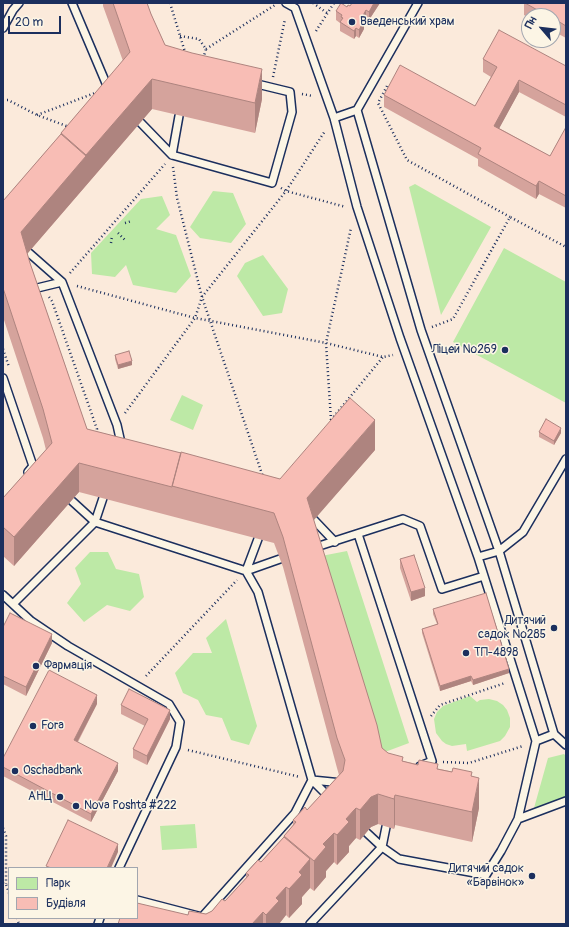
<!DOCTYPE html>
<html>
<head>
<meta charset="utf-8">
<style>
  body { margin:0 }
  #map { position:relative; width:569px; height:927px; overflow:hidden; background:#fbeadb; font-family:Pangolin,sans-serif }
  canvas { display:block }
  .frame { position:absolute; inset:0; border:4px solid #1b2f5e; pointer-events:none }
  .legend { position:absolute; left:8px; top:867px; width:130px; height:52px; box-sizing:border-box; background:#fcf5e5; border:1px solid #a2a6af; margin:0; padding:5px 7px; list-style:none; font-size:12px; color:#1b2f5e }
  .legend li { display:flex; align-items:center; gap:8px; height:20px }
  .legend b { width:20px; border:1px solid #a2a6af }
  .north { position:absolute; left:521px; top:8px; width:40px; height:40px; box-sizing:border-box; background:#fcf5e5; border:1px solid #a2a6af; border-radius:50%; rotate:298deg; font-size:11px; font-weight:700; line-height:16px; text-align:center; color:#1b2f5e }
  .north::after { content:''; display:block; margin:auto; width:14px; height:18px; background:#1b2f5e; clip-path:polygon(50% 0,100% 100%,50% 72%,0 100%) }
  .scale { position:absolute; left:8px; top:16px; width:53px; height:18px; box-sizing:border-box; border:2px solid #1b2f5e; border-top:0; padding-left:5px; font-size:12px; line-height:14px; white-space:nowrap; color:#1b2f5e; -webkit-text-stroke:3px #fcf5e5; paint-order:stroke }
</style>
</head>
<body>
<div id="map">
<canvas width="569" height="927"></canvas>
<div class="frame"></div>
<ul class="legend">
<li><b style="height:11px;background:#bde9a6"></b>Парк</li>
<li><b style="height:11px;background:#f8bdb5"></b>Будівля</li>
</ul>
<div class="north">Пн</div>
<div class="scale">20 m</div>
</div>
<script>
const context = document.querySelector('canvas').getContext('2d');
context.lineJoin = 'round';
function paint(path, color) {
  context.fillStyle = color;
  context.fill(path, 'evenodd');
}
function toPath(rows) {
  const path = new Path2D();
  for (const r of rows) {
    path.moveTo(r[0], r[1]);
    for (let i = 2; i < r.length; i += 2) path.lineTo(r[i], r[i + 1]);
  }
  return path;
}
function stroke(path, color, width, dash) {
  context.strokeStyle = color;
  context.lineWidth = width;
  context.lineCap = dash ? 'butt' : 'round';
  context.setLineDash(dash || []);
  context.stroke(path);
}
function write(font, color, halo, rows, align = 'center') {
  context.font = font + ' Pangolin,sans-serif';
  context.lineWidth = 3;
  context.setLineDash([]);
  context.textBaseline = 'middle';
  context.strokeStyle = halo;
  context.fillStyle = color;
  for (const [text, x, y, turn = 0] of rows) {
    context.save();
    context.translate(x, y);
    context.rotate((+turn || 0) * Math.PI / 180);
    context.textAlign = isNaN(turn) ? turn : align;
    if (halo) context.strokeText(text, 0, 0);
    context.fillText(text, 0, 0);
    context.restore();
  }
}
const green = toPath([
  [415,184,491,227,441,315,409,187],
  [213,191,233,193,246,224,231,243,200,238,190,227],
  [162,196,170,215,156,229,176,235,191,276,176,293,133,285,126,265,115,277,92,274,91,253,141,199],
  [504,248,566,282,566,403,453,342],
  [263,255,288,289,282,313,263,316,237,276,245,263],
  [182,395,203,405,193,430,170,420],
  [347,551,409,743,377,755,316,557],
  [90,552,108,552,116,569,139,574,144,597,130,611,107,605,84,622,67,603,81,584,75,568],
  [226,619,257,726,249,745,231,740,222,718,206,715,198,700,183,693,175,673,193,653,212,653,206,638],
  [470,696,477,702,480,700,489,699,497,701,503,705,507,710,510,718,510,727,505,736,500,741,467,751,466,744,452,746,446,744,442,741,436,733,434,719,437,712,443,706],
  [564,754,566,756,566,797,534,808,548,758],
  [195,824,197,848,162,850,160,826]
]);
const path = toPath([
  [170,3,185,52],
  [313,3,327,13],
  [316,31,334,3],
  [180,36,199,39,206,49,203,59],
  [206,49,275,5],
  [273,77,285,19],
  [387,86,378,103,407,160,510,217],
  [302,94,313,96],
  [3,100,8,100,37,115,69,127],
  [37,115,95,93],
  [173,167,177,198,202,297,263,477],
  [281,188,286,191,346,207],
  [125,223,132,221],
  [118,233,125,240],
  [111,243,112,236],
  [70,273,165,164],
  [77,286,195,318,326,343,383,357,393,355],
  [49,297,52,301,97,429,95,435],
  [432,327,453,319,510,217,566,247],
  [3,349,9,367],
  [125,413,195,318,202,297,286,191,325,131],
  [331,420,326,343,351,228],
  [331,420,383,357],
  [146,676,237,580],
  [431,716,440,705,505,683],
  [188,750,300,777],
  [443,762,469,763,523,746],
  [3,828,6,836,6,884],
  [3,883,6,884,9,893],
  [17,918,19,924]
]);
const service = toPath([
  [72,3,108,88,106,90],
  [286,3,295,8,334,118,357,207,400,338,478,557,536,741,518,819,501,851,486,875,399,859,382,847,367,833],
  [3,28,13,10,19,3],
  [357,110,421,330,499,551,554,734],
  [334,118,357,110,418,3],
  [140,122,172,155,179,116],
  [172,155,272,183,292,112,290,92,253,83],
  [28,252,62,282,117,425,121,443,125,444],
  [29,290,62,282],
  [3,378,33,466,28,472],
  [72,501,95,522,103,498],
  [314,520,335,542],
  [358,534,432,761,420,766],
  [313,548,403,519,420,526,442,589,484,576],
  [478,557,499,551,523,532,566,459],
  [246,571,280,559],
  [246,571,258,539],
  [3,595,31,621,68,646,169,704,180,722,176,747,119,868],
  [14,603,95,522,246,571,258,592,312,780,330,798],
  [536,741,554,734,566,745],
  [518,819,566,801],
  [137,900,202,917,295,813,312,780,342,783],
  [98,924,100,918],
  [310,924,382,847,386,827]
]);
const wall = toPath([
  [103,3,147,3,151,14,165,45,262,99,255,133,152,109,27,254,87,429,280,479,375,450,313,520,382,748,388,753,403,761,472,776,479,808,472,842,395,825,394,829,378,824,371,827,360,840,356,838,354,840,349,846,349,852,337,865,334,862,326,871,326,877,314,891,310,888,302,897,302,904,289,918,286,915,279,924,118,924,188,915,206,914,212,911,225,901,246,878,246,873,261,862,284,837,284,836,293,825,293,820,307,810,339,775,337,768,283,567,274,543,79,492,14,566,3,556,3,498,46,450,43,438,3,317,3,201,61,134,61,133,123,61,103,6],
  [380,3,369,20,366,19,364,23,364,29,359,38,356,36,354,39,340,31,340,23,336,20,336,11,350,6],
  [524,3,566,3,566,38,553,31,553,16,529,16,529,18,524,15],
  [483,59,566,66,566,117,519,92,499,128,550,156,566,127,566,208,539,194,536,199,478,166,478,159,384,107,384,95,475,106,491,77,483,72],
  [115,355,132,365,118,369,115,359],
  [539,432,561,433,554,445,539,437],
  [400,559,425,596,411,601,400,568],
  [433,609,509,673,473,685,471,681,440,691,422,633,422,629,437,624,433,614],
  [3,627,52,643,26,696,3,684],
  [97,704,78,742,118,771,91,822,3,776,3,758],
  [121,705,170,719,147,765,133,758,133,749,145,726,121,714]
]);
const shadedWall = toPath([
  [374,3,380,3,369,20,369,12],
  [366,10,366,19,364,23,364,29,359,38,359,30,361,19],
  [356,28,356,36,354,39,354,31],
  [262,69,262,99,255,133,255,103],
  [152,79,152,109,21,261,21,232,86,156,86,155],
  [519,80,519,92,494,138,494,126],
  [539,181,539,194,536,199,536,186],
  [132,361,132,365,118,369,118,365],
  [375,420,375,450,307,528,307,498],
  [561,428,561,433,554,445,554,441],
  [79,463,79,492,14,566,14,537],
  [425,588,425,596,411,601,411,592],
  [52,634,52,643,26,696,26,687],
  [509,669,509,673,473,685,473,680],
  [471,676,471,681,440,691,440,686],
  [97,695,97,704,74,748,74,740],
  [170,710,170,719,147,765,147,756],
  [118,763,118,771,91,822,91,814],
  [479,778,479,808,472,842,472,812],
  [378,794,378,824,371,827,360,840,360,810,371,797],
  [395,795,395,825,394,829,394,799],
  [356,808,356,838,349,846,349,852,337,865,337,835,346,819],
  [334,833,334,862,326,871,326,877,314,891,314,861,323,844],
  [118,844,118,852,111,868,107,868],
  [310,859,310,888,302,897,302,904,289,918,289,889,299,872],
  [286,887,286,915,279,924,266,924,266,915,276,898],
  [263,912,263,924,252,924]
]);
const building = toPath([
  [113,3,147,3,151,14,165,45,192,53,262,69,255,103,152,79,86,155,61,133,130,52,113,3],
  [341,3,347,7,348,5,350,6,352,3,374,3,369,12,366,10,361,19,364,21,359,30,356,28,354,31,340,22,343,18,341,17,342,15,336,11,341,3],
  [525,3,566,3,566,26,553,18,553,16,548,16,525,3],
  [499,30,566,66,566,105,519,80,494,126,550,156,566,127,566,196,539,181,536,186,478,154,481,148,384,95,400,65,475,106,497,67,483,59,499,30],
  [61,134,86,156,21,232,30,263,87,429,181,453,172,487,79,463,14,537,3,527,3,498,52,443,43,409,3,288,3,201,61,134],
  [129,351,132,361,118,365,115,355,129,351],
  [350,398,375,420,307,498,377,725,382,748,388,753,403,757,402,761,418,765,419,760,438,764,437,769,452,772,453,768,472,772,471,776,479,778,472,812,395,795,394,799,378,794,371,797,360,810,356,808,354,810,346,819,349,822,337,835,334,833,323,844,326,847,314,861,284,836,296,822,293,820,305,807,307,810,343,771,345,760,337,738,283,537,274,513,172,486,181,452,280,479,350,398],
  [546,419,561,428,554,441,539,432,546,419],
  [414,555,425,588,411,592,400,559,414,555],
  [486,593,509,669,473,680,471,676,440,686,422,629,438,624,433,609,486,593],
  [10,613,52,634,26,687,3,676,3,627,10,613],
  [49,670,97,695,74,740,118,763,91,814,3,767,3,758,49,670],
  [129,689,170,710,147,756,133,749,148,719,121,705,129,689],
  [68,820,118,844,107,868,51,868,46,866,68,820],
  [284,837,310,859,299,872,302,875,289,889,286,887,276,898,279,901,266,915,263,912,252,924,118,924,120,918,137,918,137,903,188,915,189,911,206,914,212,911,222,899,225,901,249,875,246,873,258,860,261,862,284,837]
]);
const markers = [
  [352,22,4,"#1b2f5e"],
  [505,350,4,"#1b2f5e"],
  [554,628,4,"#1b2f5e"],
  [466,653,4,"#1b2f5e"],
  [36,666,4,"#1b2f5e"],
  [33,726,4,"#1b2f5e"],
  [15,771,4,"#1b2f5e"],
  [60,797,4,"#1b2f5e"],
  [76,806,4,"#1b2f5e"],
  [532,876,4,"#1b2f5e"]
];
const poiNames = [
  ["Введенський храм",360,22],
  ["Ліцей №269",497,350,"right"],
  ["Дитячий",546,621,"right"],
  ["садок №285",546,635,"right"],
  ["ТП-4898",474,653],
  ["Фармація",44,666],
  ["Fora",41,726],
  ["Oschadbank",23,771],
  ["АНЦ",52,797,"right"],
  ["Nova Poshta #222",84,806],
  ["Дитячий садок",524,869,"right"],
  ["«Барвінок»",524,883,"right"]
];
paint(green, '#bde9a6');
stroke(service, '#1b2f5e', 10);
stroke(path, '#1b2f5e', 2.5, [1, 3]);
stroke(service, '#fcf5e5', 7);
paint(wall, '#d5a39c');
paint(shadedWall, '#ae847f');
paint(building, '#f8bdb5');
stroke(building, '#ae847f', 1);
for (const [x, y, r, color] of markers) {
  const dot = new Path2D();
  dot.arc(x, y, r, 0, 2 * Math.PI);
  context.fillStyle = color;
  context.fill(dot);
  stroke(dot, '#fcf5e5', 1.5);
}
write('12px', '#1b2f5e', '#fcf5e5', poiNames, 'left');
</script>
</body>
</html>
